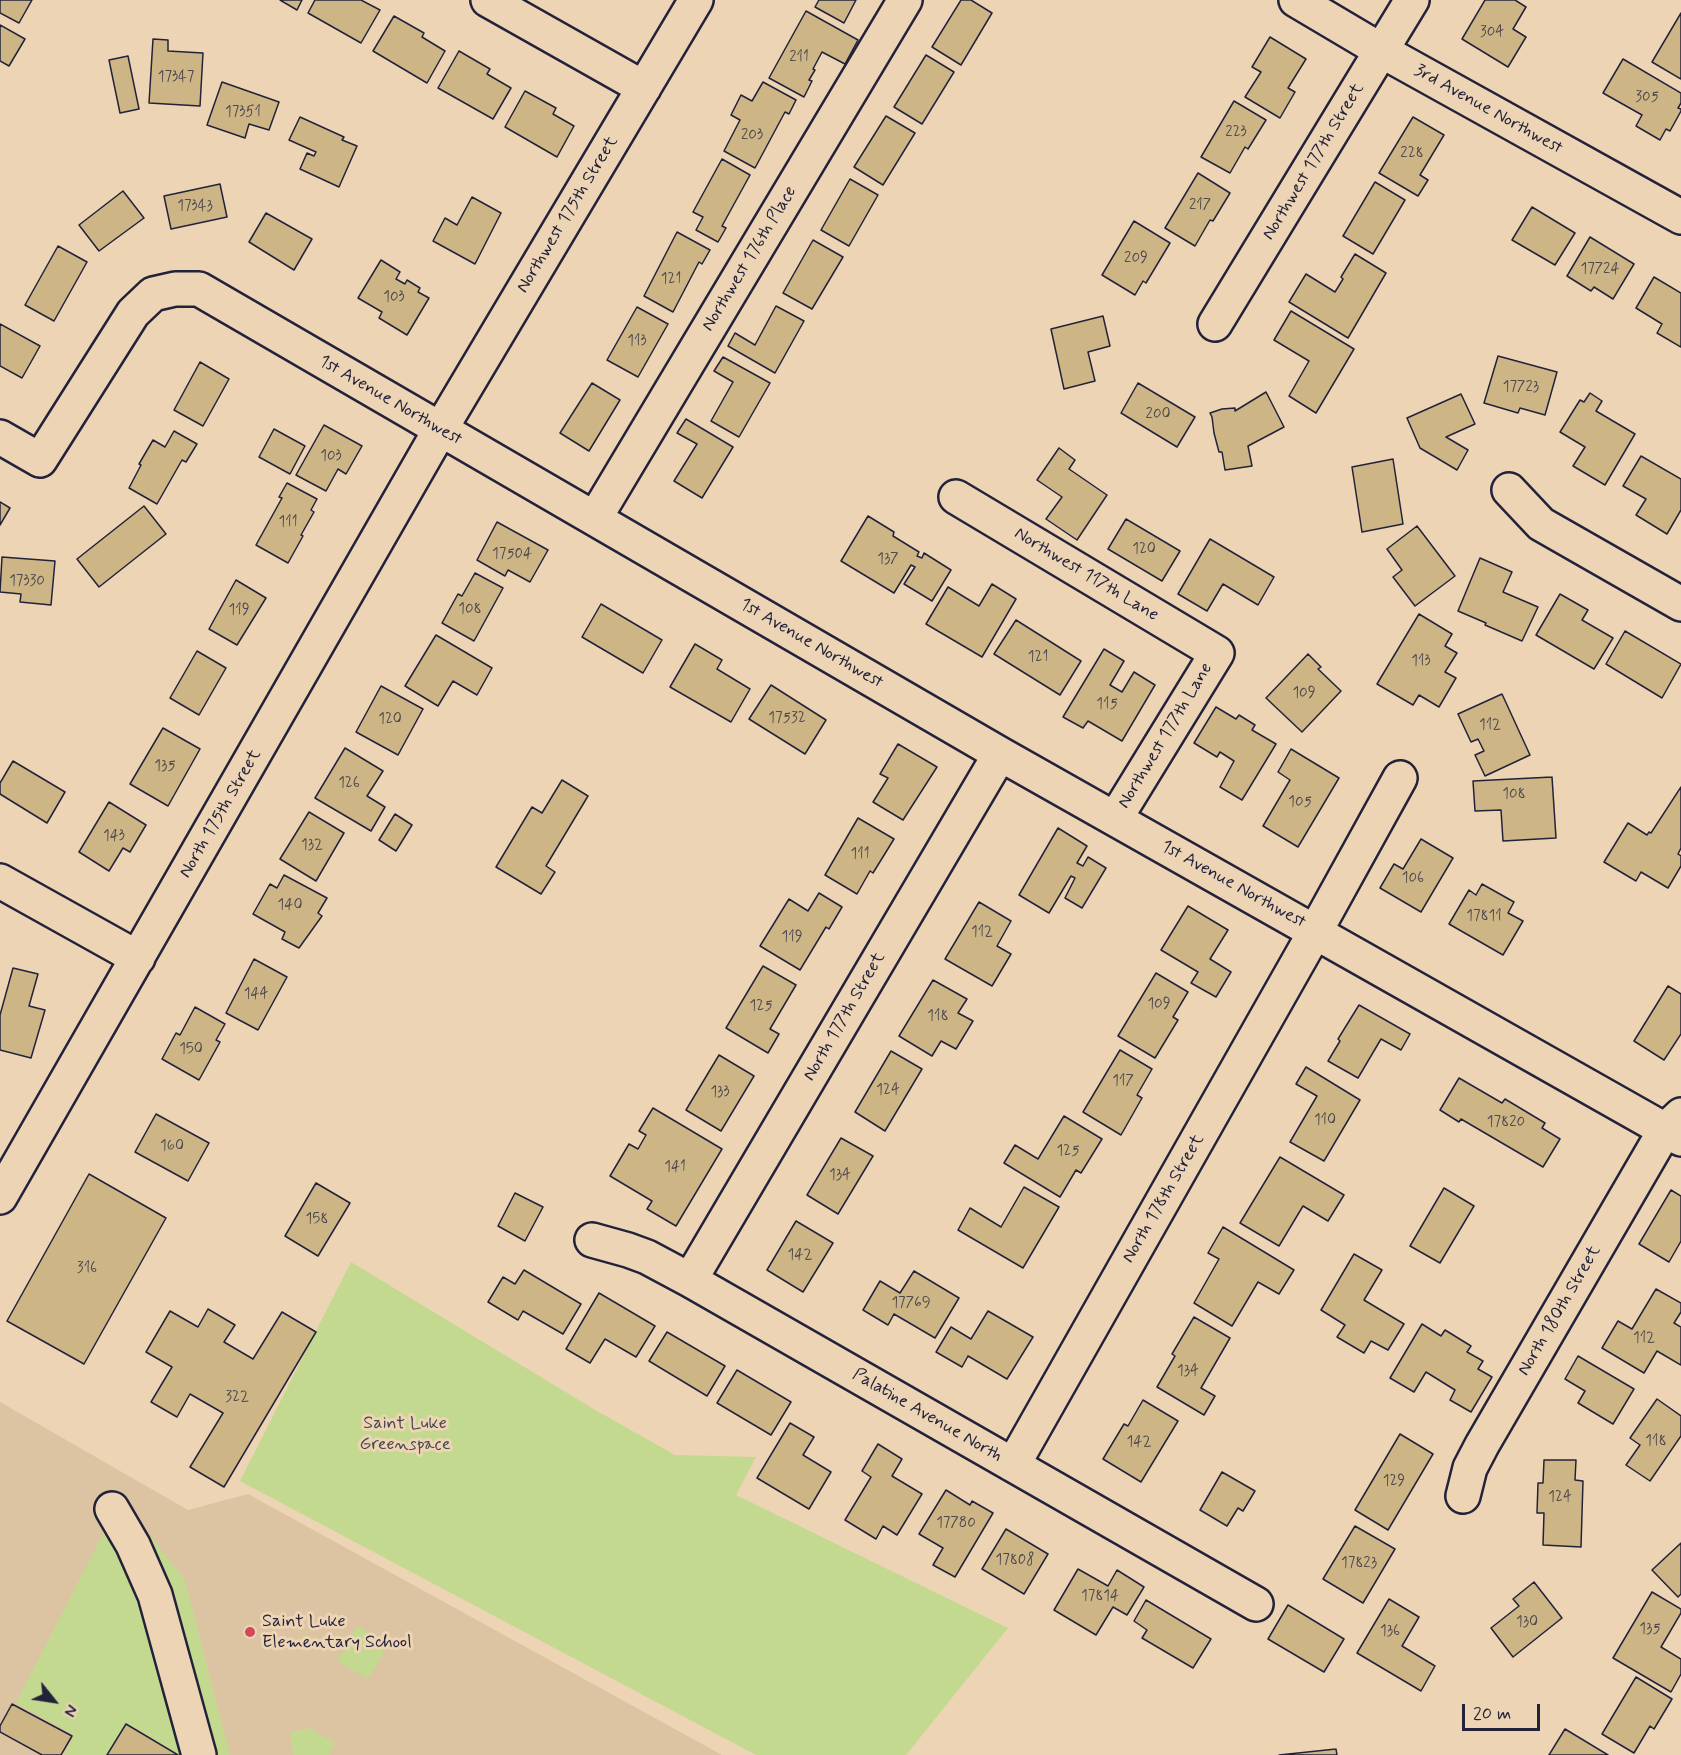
<!DOCTYPE html>
<html>
<head>
<meta charset="utf-8">
<style>
  body { margin:0 }
  #map { position:relative; width:1681px; height:1755px; overflow:hidden; background:#edd4b4; font-family:Mynerve,sans-serif }
  canvas { display:block }
  .north { position:absolute; left:24px; top:1671px; width:60px; height:60px; -webkit-text-stroke:4px #edd4b4; paint-order:stroke; rotate:120deg; font-size:16px; font-weight:700; line-height:24px; text-align:center; color:#22223b }
  .north::after { content:''; display:block; margin:auto; width:21px; height:27px; background:#22223b; clip-path:polygon(50% 0,100% 100%,50% 72%,0 100%) }
  .scale { position:absolute; left:1462px; top:1704px; width:78px; height:27px; box-sizing:border-box; border:3px solid #22223b; border-top:0; padding-left:8px; font-size:18px; line-height:21px; white-space:nowrap; color:#22223b; -webkit-text-stroke:4px #edd4b4; paint-order:stroke }
</style>
</head>
<body>
<div id="map">
<canvas width="1681" height="1755"></canvas>
<div class="north">N</div>
<div class="scale">20 m</div>
</div>
<script>
const context = document.querySelector('canvas').getContext('2d');
context.lineJoin = 'round';
function paint(path, color) {
  context.fillStyle = color;
  context.fill(path, 'evenodd');
}
function toPath(rows) {
  const path = new Path2D();
  for (const r of rows) {
    path.moveTo(r[0], r[1]);
    for (let i = 2; i < r.length; i += 2) path.lineTo(r[i], r[i + 1]);
  }
  return path;
}
function stroke(path, color, width, dash) {
  context.strokeStyle = color;
  context.lineWidth = width;
  context.lineCap = dash ? 'butt' : 'round';
  context.setLineDash(dash || []);
  context.stroke(path);
}
function write(font, color, halo, rows, align = 'center') {
  context.font = font + ' Mynerve,sans-serif';
  context.lineWidth = 6;
  context.setLineDash([]);
  context.textBaseline = 'middle';
  context.strokeStyle = halo;
  context.fillStyle = color;
  for (const [text, x, y, turn = 0] of rows) {
    context.save();
    context.translate(x, y);
    context.rotate((+turn || 0) * Math.PI / 180);
    context.textAlign = isNaN(turn) ? turn : align;
    if (halo) context.strokeText(text, 0, 0);
    context.fillText(text, 0, 0);
    context.restore();
  }
}
const built = toPath([
  [0,1402,188,1510,248,1494,722,1755,0,1755]
]);
const green = toPath([
  [351,1262,597,1411,675,1455,756,1457,736,1495,1008,1628,906,1755,756,1755,240,1481],
  [121,1498,185,1580,230,1755,64,1755,74,1735,16,1703],
  [357,1626,389,1644,368,1679,337,1661],
  [309,1728,335,1743,329,1755,293,1755,290,1733]
]);
const building = toPath([
  [0,0,32,0,19,23,0,13,0,0],
  [280,0,302,0,297,10,280,0],
  [315,0,361,0,380,10,361,43,308,13,315,0],
  [819,0,856,0,844,23,815,7,819,0],
  [961,0,971,0,992,13,961,65,932,47,961,0],
  [1485,0,1515,0,1526,7,1513,29,1526,37,1508,67,1462,39,1485,0],
  [806,11,858,40,845,64,822,52,813,69,815,70,809,80,812,81,804,97,769,78,806,11],
  [1681,13,1681,79,1652,62,1681,13],
  [394,16,424,33,422,37,445,51,427,83,373,51,394,16],
  [0,25,25,39,9,66,0,61,0,25],
  [1270,37,1306,59,1288,88,1295,92,1280,118,1245,97,1261,72,1252,67,1270,37],
  [153,39,168,40,168,51,203,53,200,106,149,103,153,39],
  [459,51,490,69,487,74,511,88,493,119,438,88,459,51],
  [926,55,954,72,922,124,894,107,926,55],
  [128,56,139,109,120,113,109,60,128,56],
  [1623,59,1681,93,1681,103,1678,108,1681,109,1681,111,1670,131,1666,129,1660,140,1636,126,1642,115,1603,93,1623,59],
  [222,82,279,102,269,130,249,124,245,138,207,125,222,82],
  [763,82,796,100,789,114,785,112,755,168,724,151,740,120,731,115,741,95,752,101,763,82],
  [525,91,556,108,553,114,574,126,557,157,505,127,525,91],
  [1234,101,1266,120,1248,149,1245,147,1230,173,1201,157,1234,101],
  [886,116,915,133,883,185,854,167,886,116],
  [300,117,344,137,342,140,357,146,339,187,300,169,307,153,314,156,316,152,289,140,300,117],
  [1413,117,1444,135,1420,175,1428,180,1418,196,1379,173,1413,117],
  [722,159,750,175,722,226,726,228,718,242,696,230,703,217,693,212,722,159],
  [1198,173,1230,193,1213,221,1210,220,1195,246,1165,228,1198,173],
  [850,179,878,195,849,246,821,230,850,179],
  [1375,182,1405,200,1373,254,1343,236,1375,182],
  [220,184,227,217,171,229,164,196,220,184],
  [123,191,144,218,99,251,79,225,123,191],
  [472,197,501,213,475,264,433,241,445,218,457,225,472,197],
  [1532,207,1575,233,1555,265,1512,240,1532,207],
  [266,213,312,239,294,270,249,242,266,213],
  [1134,221,1170,243,1146,283,1143,281,1135,295,1102,275,1134,221],
  [677,232,710,250,702,264,699,262,673,312,644,296,677,232],
  [1590,237,1634,264,1613,299,1594,287,1591,291,1567,276,1590,237],
  [813,240,843,257,812,309,783,293,813,240],
  [58,246,87,262,54,321,25,305,58,246],
  [1355,254,1386,273,1348,338,1289,302,1306,274,1335,292,1343,279,1341,277,1355,254],
  [381,260,400,272,396,279,405,284,407,280,420,288,418,292,429,298,407,335,379,318,382,312,358,298,381,260],
  [1654,277,1681,293,1681,347,1657,333,1662,324,1636,308,1654,277],
  [776,306,804,321,775,373,728,346,735,333,755,345,776,306],
  [637,307,668,324,638,377,607,360,637,307],
  [1291,311,1354,349,1316,413,1289,396,1309,361,1274,340,1291,311],
  [1103,316,1110,346,1088,352,1095,381,1064,389,1051,329,1103,316],
  [0,324,40,346,22,378,0,366,0,324],
  [1498,356,1557,372,1545,415,1520,408,1518,413,1484,403,1498,356],
  [723,357,770,383,739,437,711,421,733,382,714,371,723,357],
  [200,362,229,379,203,426,174,410,200,362],
  [592,383,620,400,589,451,560,433,592,383],
  [1138,383,1195,417,1177,447,1121,413,1138,383],
  [1266,392,1284,427,1248,446,1252,466,1225,470,1222,452,1219,452,1214,433,1212,417,1210,413,1222,409,1235,408,1235,411,1266,392],
  [1590,393,1602,401,1596,411,1635,434,1605,485,1573,466,1585,447,1560,432,1580,400,1584,402,1590,393],
  [1461,394,1475,424,1446,437,1468,450,1457,470,1420,448,1407,418,1461,394],
  [686,419,733,447,702,498,674,481,697,444,677,433,686,419],
  [324,425,362,446,346,474,338,469,326,491,296,475,324,425],
  [274,429,305,446,290,474,259,457,274,429],
  [174,431,197,444,186,462,182,460,157,504,129,488,141,465,139,464,153,440,165,447,174,431],
  [1059,448,1075,460,1069,469,1107,495,1077,540,1046,519,1062,497,1037,480,1059,448],
  [1641,456,1681,479,1681,510,1667,534,1636,515,1646,499,1623,486,1641,456],
  [1393,459,1403,524,1362,532,1352,467,1393,459],
  [287,483,317,499,311,510,314,512,301,535,303,536,288,563,256,545,282,498,279,497,287,483],
  [0,502,10,508,0,525,0,502],
  [144,506,166,534,99,587,77,559,144,506],
  [868,516,894,532,893,536,919,552,917,556,922,558,924,553,951,570,932,601,904,584,915,567,911,565,894,593,841,561,868,516],
  [1126,519,1180,551,1162,581,1108,549,1126,519],
  [497,522,548,550,530,582,508,570,505,576,477,560,497,522],
  [1417,526,1455,576,1415,606,1393,577,1402,570,1387,549,1417,526],
  [1210,539,1274,577,1258,605,1223,584,1207,611,1178,594,1210,539],
  [2,557,55,561,51,605,20,602,21,594,0,592,2,557],
  [1480,558,1512,572,1503,592,1538,607,1522,641,1485,625,1486,623,1458,611,1480,558],
  [475,573,503,588,474,641,442,623,458,594,462,596,475,573],
  [236,580,266,598,237,645,209,629,236,580],
  [992,584,1016,599,982,657,926,624,948,587,979,606,992,584],
  [1560,594,1588,610,1582,620,1613,638,1594,669,1536,635,1560,594],
  [601,604,662,640,643,673,582,637,601,604],
  [1419,614,1452,634,1445,646,1457,653,1445,672,1456,678,1439,707,1419,695,1413,705,1377,684,1419,614],
  [1016,620,1081,661,1060,695,994,654,1016,620],
  [1625,631,1681,664,1662,698,1606,664,1625,631],
  [436,635,492,668,477,695,453,681,438,706,405,686,436,635],
  [695,644,722,660,717,669,750,689,731,722,670,687,695,644],
  [1104,649,1124,661,1110,685,1122,692,1134,672,1155,685,1122,741,1088,721,1083,728,1063,717,1104,649],
  [197,651,226,668,199,715,170,698,197,651],
  [1308,654,1321,667,1318,669,1341,691,1302,732,1266,698,1308,654],
  [771,685,826,720,805,754,749,719,771,685],
  [381,686,423,709,398,755,356,732,381,686],
  [1502,694,1530,755,1485,776,1475,755,1484,751,1478,739,1471,742,1458,714,1502,694],
  [1216,707,1236,719,1239,715,1255,725,1252,730,1276,744,1242,800,1220,787,1234,761,1220,752,1217,757,1194,743,1216,707],
  [163,728,200,749,168,806,130,784,163,728],
  [898,744,937,767,903,820,873,802,888,778,880,774,898,744],
  [345,748,383,771,367,796,385,807,371,831,315,798,345,748],
  [1291,749,1339,778,1298,847,1263,826,1290,780,1278,772,1291,749],
  [13,761,65,792,47,823,0,794,0,783,13,761],
  [1552,777,1556,838,1503,841,1501,810,1475,811,1473,781,1552,777],
  [562,780,588,796,546,866,555,872,541,894,496,867,532,807,542,813,562,780],
  [1681,787,1681,848,1678,854,1681,856,1681,866,1668,888,1641,872,1636,881,1604,862,1628,823,1647,835,1649,832,1651,833,1681,787],
  [109,802,146,825,130,852,123,848,109,871,79,852,109,802],
  [309,812,344,833,316,881,280,859,309,812],
  [395,814,412,825,396,851,379,840,395,814],
  [858,818,894,839,873,873,870,871,857,894,825,875,858,818],
  [1058,828,1087,846,1077,863,1083,866,1088,857,1106,868,1082,908,1065,898,1075,878,1071,876,1049,913,1019,895,1058,828],
  [1421,839,1453,858,1421,912,1380,888,1394,864,1403,869,1421,839],
  [284,875,327,898,318,913,322,916,299,948,282,939,285,932,253,914,270,884,277,888,284,875],
  [1482,884,1514,902,1508,913,1523,921,1503,955,1449,924,1469,890,1476,895,1482,884],
  [819,893,842,907,829,929,826,927,800,970,760,946,789,899,808,911,819,893],
  [979,902,1011,921,997,946,1011,954,992,986,945,959,979,902],
  [1188,906,1228,930,1210,959,1231,972,1216,997,1191,983,1198,972,1161,950,1188,906],
  [254,959,287,977,258,1030,226,1013,254,959],
  [763,966,796,985,770,1029,779,1034,768,1053,726,1028,763,966],
  [13,968,38,974,29,1006,45,1010,31,1058,0,1050,0,1015,13,968],
  [1156,973,1188,992,1173,1017,1178,1020,1155,1058,1118,1036,1156,973],
  [933,980,967,999,958,1013,973,1021,956,1049,941,1041,932,1056,899,1036,933,980],
  [1668,986,1681,994,1681,1034,1664,1060,1634,1041,1668,986],
  [1359,1005,1410,1034,1401,1050,1381,1039,1358,1078,1328,1061,1340,1041,1338,1039,1359,1005],
  [195,1007,225,1024,216,1040,220,1042,199,1080,162,1059,176,1033,180,1035,195,1007],
  [1120,1050,1152,1069,1137,1095,1142,1098,1121,1135,1083,1112,1120,1050],
  [891,1051,922,1069,885,1131,855,1112,891,1051],
  [719,1055,754,1076,721,1131,686,1110,719,1055],
  [1306,1067,1360,1100,1324,1161,1290,1142,1317,1096,1296,1084,1306,1067],
  [1459,1078,1502,1103,1505,1099,1545,1123,1542,1128,1560,1139,1543,1167,1461,1119,1459,1122,1440,1110,1459,1078],
  [653,1108,722,1149,676,1226,647,1209,652,1201,610,1176,629,1144,638,1149,646,1135,639,1131,653,1108],
  [156,1114,209,1143,188,1181,135,1152,156,1114],
  [1064,1116,1102,1139,1081,1173,1076,1170,1060,1197,1004,1163,1015,1145,1038,1159,1064,1116],
  [841,1138,873,1156,838,1214,807,1195,841,1138],
  [1280,1157,1344,1195,1328,1221,1303,1206,1279,1246,1240,1223,1280,1157],
  [89,1174,166,1218,84,1364,7,1321,89,1174],
  [316,1183,350,1203,318,1256,285,1236,316,1183],
  [1024,1187,1059,1207,1023,1268,958,1230,970,1208,1001,1227,1024,1187],
  [1444,1188,1474,1206,1440,1263,1410,1246,1444,1188],
  [1671,1190,1681,1196,1681,1241,1669,1262,1639,1244,1671,1190],
  [515,1193,543,1207,525,1241,498,1226,515,1193],
  [796,1221,833,1243,803,1292,767,1270,796,1221],
  [1223,1227,1294,1270,1279,1294,1258,1282,1232,1326,1194,1303,1219,1259,1208,1253,1223,1227],
  [1354,1254,1382,1270,1364,1300,1404,1324,1388,1350,1371,1341,1364,1353,1337,1337,1345,1325,1321,1310,1354,1254],
  [524,1270,581,1304,563,1334,523,1311,518,1320,488,1302,503,1277,515,1284,524,1270],
  [914,1271,959,1298,935,1338,894,1314,888,1325,863,1310,880,1281,900,1293,914,1271],
  [1656,1289,1681,1303,1681,1312,1674,1323,1681,1327,1681,1365,1657,1351,1644,1373,1602,1348,1618,1321,1632,1329,1656,1289],
  [599,1293,655,1326,636,1357,605,1339,590,1363,566,1349,599,1293],
  [208,1309,235,1325,224,1342,253,1359,282,1312,316,1332,224,1487,190,1467,223,1413,190,1394,177,1417,151,1402,172,1367,146,1352,170,1311,198,1327,208,1309],
  [988,1311,1033,1337,1007,1379,968,1356,962,1367,936,1352,951,1327,971,1339,988,1311],
  [1194,1317,1230,1338,1201,1388,1215,1396,1204,1415,1157,1387,1175,1356,1172,1354,1194,1317],
  [1422,1324,1441,1336,1445,1330,1471,1346,1467,1352,1483,1361,1478,1369,1492,1377,1471,1412,1450,1400,1455,1390,1426,1372,1414,1392,1390,1378,1422,1324],
  [667,1332,725,1366,707,1396,649,1361,667,1332],
  [1578,1356,1634,1389,1613,1424,1578,1403,1585,1391,1565,1379,1578,1356],
  [737,1370,791,1402,771,1435,717,1403,737,1370],
  [1657,1399,1681,1416,1681,1436,1650,1481,1626,1465,1640,1445,1630,1438,1657,1399],
  [1143,1400,1178,1421,1141,1482,1103,1459,1124,1424,1128,1426,1143,1400],
  [790,1423,814,1437,803,1455,831,1472,809,1509,757,1478,790,1423],
  [1400,1434,1433,1454,1388,1530,1355,1510,1400,1434],
  [878,1444,902,1459,892,1476,922,1494,897,1535,883,1526,876,1539,845,1520,871,1477,862,1471,878,1444],
  [1544,1460,1576,1460,1575,1480,1583,1481,1581,1547,1543,1545,1544,1513,1537,1513,1538,1483,1543,1483,1544,1460],
  [1222,1472,1255,1491,1243,1511,1238,1508,1227,1526,1200,1510,1222,1472],
  [946,1490,970,1505,972,1501,993,1513,955,1577,933,1565,943,1548,919,1534,946,1490],
  [1355,1526,1395,1549,1363,1603,1323,1579,1355,1526],
  [1006,1529,1048,1554,1024,1594,982,1569,1006,1529],
  [1681,1543,1681,1594,1678,1597,1652,1570,1681,1543],
  [1078,1569,1108,1586,1117,1570,1144,1587,1127,1615,1113,1607,1096,1635,1054,1610,1078,1569],
  [1534,1582,1562,1618,1513,1657,1491,1628,1519,1606,1513,1599,1534,1582],
  [1652,1592,1681,1609,1681,1613,1661,1647,1681,1659,1681,1674,1671,1692,1613,1658,1652,1592],
  [1389,1599,1419,1617,1402,1646,1435,1666,1421,1691,1357,1653,1389,1599],
  [1146,1600,1211,1639,1193,1668,1142,1638,1147,1630,1134,1621,1146,1600],
  [1288,1605,1344,1639,1324,1672,1268,1639,1288,1605],
  [1636,1677,1672,1699,1654,1729,1650,1726,1634,1753,1602,1734,1636,1677],
  [12,1704,72,1736,61,1755,42,1755,0,1732,0,1726,12,1704],
  [126,1724,178,1755,107,1755,126,1724],
  [1565,1729,1608,1755,1549,1755,1565,1729],
  [1336,1749,1337,1755,1279,1755,1336,1749]
]);
const minor = toPath([
  [488,0,644,88],
  [1296,0,1382,51,1681,217],
  [1215,324,1412,0],
  [0,437,40,460,133,313,153,294,175,289,199,289,1000,754,1681,1139],
  [1509,490,1541,524,1681,604],
  [956,497,1217,653,1115,819],
  [595,518,905,0],
  [0,881,138,958],
  [0,1197,440,430,696,0],
  [592,1240,628,1250,647,1257,690,1280,1256,1604],
  [690,1280,1000,754],
  [1013,1465,1315,932,1400,778],
  [1463,1496,1470,1468,1482,1445,1665,1130,1681,1115],
  [112,1509,133,1545,155,1595,199,1755]
]);
const markers = [
  [250,1632,6,"#d1495b"]
];
const numberNames = [
  ["304",1492,33],
  ["211",799,58],
  ["17347",176,78],
  ["305",1647,98],
  ["17351",243,113],
  ["223",1236,133],
  ["203",752,136],
  ["228",1412,154],
  ["217",1200,206],
  ["17343",195,207],
  ["209",1136,259],
  ["17724",1600,270],
  ["121",671,280],
  ["103",394,298],
  ["113",637,342],
  ["17723",1521,388],
  ["200",1158,415],
  ["103",331,457],
  ["111",288,523],
  ["120",1144,550],
  ["17504",512,555],
  ["137",888,560],
  ["17330",27,582],
  ["108",470,610],
  ["119",239,611],
  ["121",1038,658],
  ["113",1421,662],
  ["109",1304,694],
  ["115",1107,705],
  ["17532",787,719],
  ["120",390,720],
  ["112",1490,726],
  ["135",165,767],
  ["126",349,784],
  ["108",1514,795],
  ["105",1300,803],
  ["143",114,837],
  ["132",312,846],
  ["111",860,855],
  ["106",1413,879],
  ["140",290,906],
  ["17811",1484,917],
  ["112",982,933],
  ["119",792,938],
  ["144",256,995],
  ["109",1159,1005],
  ["125",761,1007],
  ["118",938,1017],
  ["150",191,1050],
  ["117",1123,1082],
  ["124",888,1091],
  ["133",720,1093],
  ["110",1325,1121],
  ["17820",1506,1123],
  ["160",172,1147],
  ["125",1068,1152],
  ["141",675,1168],
  ["134",840,1176],
  ["158",317,1220],
  ["142",800,1256],
  ["316",87,1269],
  ["17769",911,1304],
  ["112",1644,1339],
  ["134",1188,1372],
  ["322",237,1398],
  ["118",1656,1442],
  ["142",1139,1443],
  ["129",1394,1482],
  ["124",1560,1498],
  ["17780",956,1524],
  ["17808",1015,1561],
  ["17823",1359,1564],
  ["17814",1100,1597],
  ["130",1527,1623],
  ["135",1650,1630],
  ["136",1390,1632]
];
const streetNames = [
  ["3rd Avenue Northwest",1488,110,29],
  ["Northwest 177th Street",1314,162,-59],
  ["Northwest 175th Street",568,215,-59],
  ["Northwest 176th Place",750,259,-59],
  ["1st Avenue Northwest",390,401,30],
  ["Northwest 117th Lane",1086,575,31],
  ["1st Avenue Northwest",811,644,30],
  ["Northwest 177th Lane",1166,736,-59],
  ["North 175th Street",221,814,-60],
  ["1st Avenue Northwest",1233,885,29],
  ["North 177th Street",845,1017,-60],
  ["North 178th Street",1164,1199,-60],
  ["North 180th Street",1560,1311,-60],
  ["Palatine Avenue North",927,1416,30]
];
const parkNames = [
  ["Saint Luke",405,1424],
  ["Greenspace",405,1445]
];
const poiNames = [
  ["Saint Luke",262,1622],
  ["Elementary School",262,1643]
];
paint(built, '#dcc4a2');
paint(green, '#c3d98f');
paint(building, '#ceb586');
stroke(building, '#22223b', 1.5);
stroke(minor, '#22223b', 38);
stroke(minor, '#edd4b4', 33);
for (const [x, y, r, color] of markers) {
  const dot = new Path2D();
  dot.arc(x, y, r, 0, 2 * Math.PI);
  context.fillStyle = color;
  context.fill(dot);
  stroke(dot, '#edd4b4', 2);
}
write('15px', '#4d474e', null, numberNames);
write('18px', '#22223b', '#edd4b4', streetNames);
write('18px', '#42474c', '#edd4b4', parkNames);
write('18px', '#22223b', '#edd4b4', poiNames, 'left');
</script>
</body>
</html>
